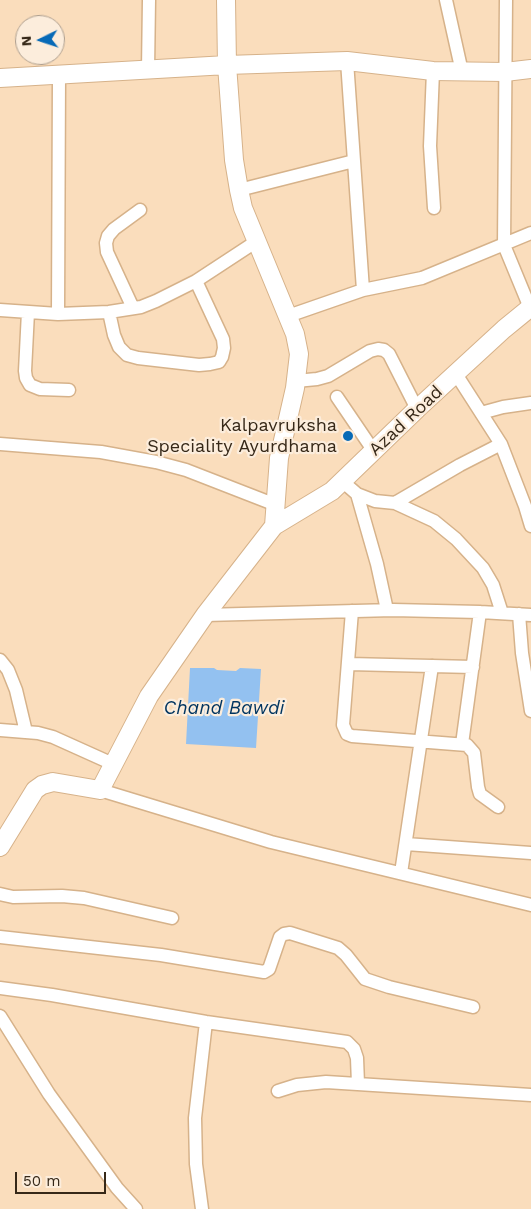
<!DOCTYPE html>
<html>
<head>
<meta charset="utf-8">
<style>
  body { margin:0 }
  #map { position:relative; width:531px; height:1209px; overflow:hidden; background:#faddbc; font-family:"Work Sans",sans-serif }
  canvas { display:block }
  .north { position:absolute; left:15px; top:15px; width:50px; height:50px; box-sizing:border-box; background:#fceddc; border:1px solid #ad9e8e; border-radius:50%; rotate:266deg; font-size:14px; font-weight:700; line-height:20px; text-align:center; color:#362818 }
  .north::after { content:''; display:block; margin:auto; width:18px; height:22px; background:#076ab7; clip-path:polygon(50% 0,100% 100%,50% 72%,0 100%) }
  .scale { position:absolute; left:15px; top:1172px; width:91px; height:22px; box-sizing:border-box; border:2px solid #362818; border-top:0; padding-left:6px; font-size:15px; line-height:18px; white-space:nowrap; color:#362818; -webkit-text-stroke:4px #fceddc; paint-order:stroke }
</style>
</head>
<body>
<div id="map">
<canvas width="531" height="1209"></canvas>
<div class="north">N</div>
<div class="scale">50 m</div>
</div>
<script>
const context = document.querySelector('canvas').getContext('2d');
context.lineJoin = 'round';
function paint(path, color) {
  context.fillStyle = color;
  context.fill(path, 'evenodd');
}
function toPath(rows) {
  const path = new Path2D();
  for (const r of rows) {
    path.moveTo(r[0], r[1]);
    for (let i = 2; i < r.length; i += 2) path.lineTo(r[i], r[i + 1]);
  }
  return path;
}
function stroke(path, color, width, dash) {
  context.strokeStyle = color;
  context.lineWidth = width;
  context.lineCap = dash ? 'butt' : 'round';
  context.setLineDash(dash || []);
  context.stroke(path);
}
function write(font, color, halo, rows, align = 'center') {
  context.font = font + ' "Work Sans",sans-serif';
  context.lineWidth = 4.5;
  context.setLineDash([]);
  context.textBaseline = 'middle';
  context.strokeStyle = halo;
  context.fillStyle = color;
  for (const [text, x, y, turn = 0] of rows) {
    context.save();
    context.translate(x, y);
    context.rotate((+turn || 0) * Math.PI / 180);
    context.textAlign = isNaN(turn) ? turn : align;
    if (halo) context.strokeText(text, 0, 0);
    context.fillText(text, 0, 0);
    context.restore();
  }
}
const water = toPath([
  [190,668,214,668,217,670,236,671,240,668,261,669,256,748,186,744]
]);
const street = toPath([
  [446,0,462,72],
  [506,0,504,245,530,308],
  [347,61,363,290],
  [148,70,149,0],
  [433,71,430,146,434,208],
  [239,190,354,161],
  [133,308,107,252,106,243,108,236,114,229,140,210],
  [0,310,58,314,109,312,141,307,156,301,196,281,257,241],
  [28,312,25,371,26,378,30,385,40,389,69,390],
  [109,312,114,335,119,347,127,355,138,358,199,365,210,364,219,362,222,357,224,348,223,339,196,281],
  [58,314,59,76],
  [288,316,363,290,422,278,531,233],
  [456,374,501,444,525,506,531,526],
  [296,381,317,379,328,376,370,351,378,349,384,350,389,354,417,409],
  [337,397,373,450],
  [481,413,503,407,531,403],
  [0,444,101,452,156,462,186,470,276,505],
  [342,481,357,494,375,501,395,503,434,521,456,539,483,568,493,585,502,613],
  [357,494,377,564,387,610],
  [395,503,460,465,501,444],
  [352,611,343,725,347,734,352,736,467,745,474,753,478,787,480,794,498,807],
  [519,614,522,653,531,711],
  [205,615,393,610,480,612,531,615],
  [0,660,8,670,16,690,26,732],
  [349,664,473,667],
  [0,730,38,733,53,737,113,764],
  [462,744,480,612],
  [100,790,271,842,531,905],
  [406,844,531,853],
  [401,873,432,666],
  [0,894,13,897,62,896,84,898,172,918],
  [0,937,161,955,264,972,269,969,280,937,284,934,290,933,338,948,346,955,365,979,389,987,473,1007],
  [0,988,52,995,206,1022,347,1042,354,1049,357,1058,358,1084],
  [0,1016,49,1094,117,1188,136,1209],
  [278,1091,297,1085,326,1082,531,1095],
  [202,1209,196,1164,195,1118,206,1022]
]);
const secondary = toPath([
  [0,78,227,65,347,61,433,71,505,72,531,69],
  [274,526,332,491,417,409,504,329,531,307],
  [0,847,35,790,42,785,53,782,100,790,149,696,205,615,274,526,279,458,295,388,299,354,295,334,243,208,239,190,234,160,227,65,226,0]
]);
const markers = [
  [348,436,6,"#076ab7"]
];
const streetNames = [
  ["Azad Road",406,421,-43]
];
const poiNames = [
  ["Kalpavruksha",337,426],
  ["Speciality Ayurdhama",337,447]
];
const waterNames = [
  ["Chand Bawdi",224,708]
];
paint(water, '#93c1f0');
stroke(street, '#d6b28a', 15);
stroke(secondary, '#d6b28a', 20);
stroke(street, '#fff', 12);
stroke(secondary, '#fff', 18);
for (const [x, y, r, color] of markers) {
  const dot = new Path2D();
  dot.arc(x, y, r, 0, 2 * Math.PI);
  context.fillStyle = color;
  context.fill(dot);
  stroke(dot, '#fceddc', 2);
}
write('18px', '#362818', '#fceddc', streetNames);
write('18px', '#362818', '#fceddc', poiNames, 'right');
write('italic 19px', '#00345f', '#fceddc', waterNames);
</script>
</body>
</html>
